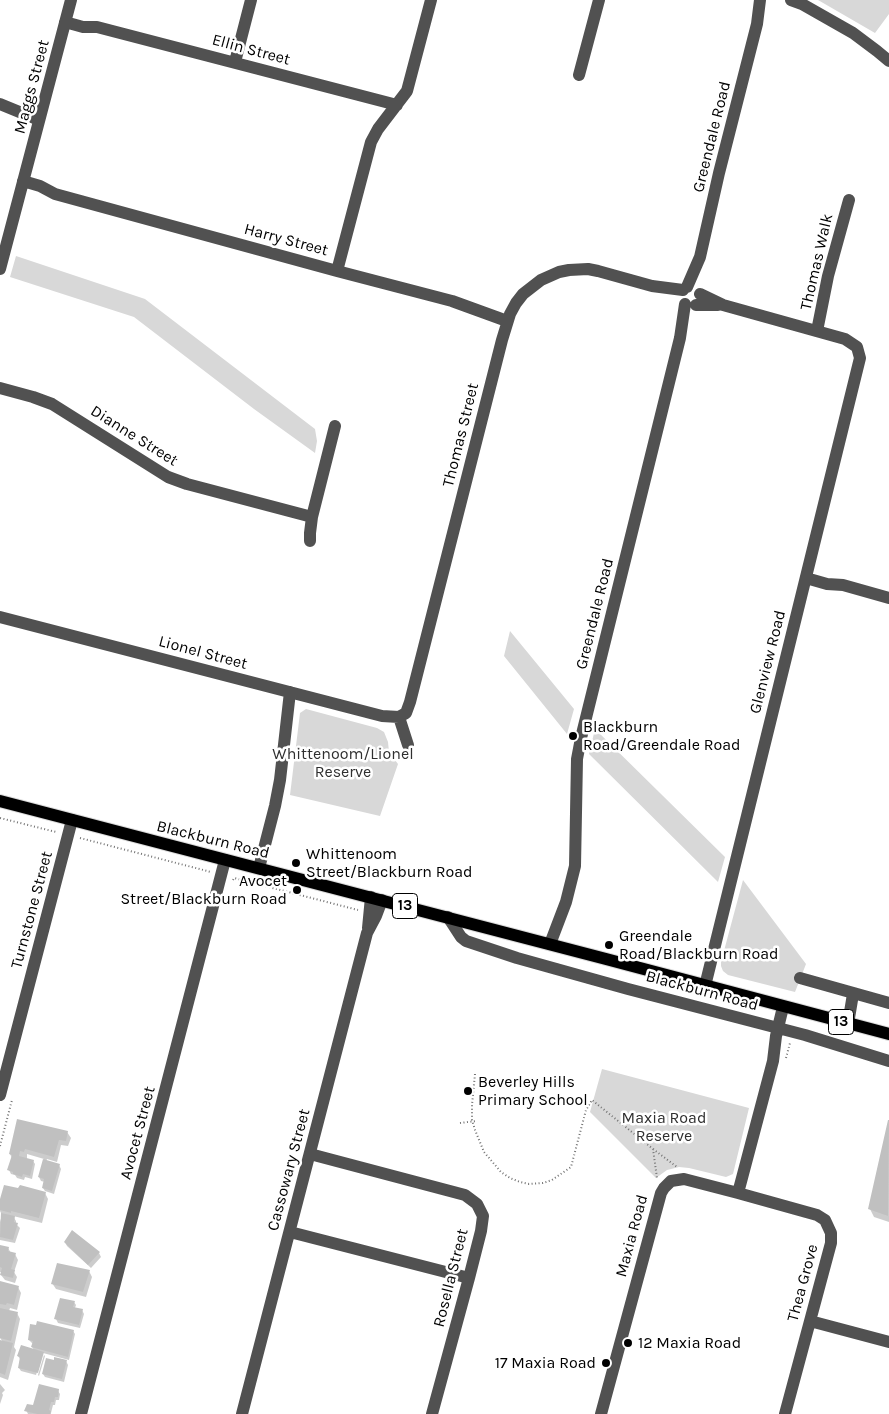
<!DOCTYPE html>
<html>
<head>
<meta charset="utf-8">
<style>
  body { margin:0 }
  canvas { display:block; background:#fff }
</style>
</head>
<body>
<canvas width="889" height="1414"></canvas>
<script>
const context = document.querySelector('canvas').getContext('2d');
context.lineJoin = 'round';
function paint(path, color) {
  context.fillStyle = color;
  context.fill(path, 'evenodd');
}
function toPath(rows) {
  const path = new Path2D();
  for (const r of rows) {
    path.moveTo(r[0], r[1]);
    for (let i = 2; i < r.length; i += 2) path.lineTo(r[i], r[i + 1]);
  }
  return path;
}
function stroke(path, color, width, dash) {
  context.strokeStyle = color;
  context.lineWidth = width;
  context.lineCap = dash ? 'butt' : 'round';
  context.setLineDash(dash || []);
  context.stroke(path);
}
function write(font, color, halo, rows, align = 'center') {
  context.font = font + ' Karla,sans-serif';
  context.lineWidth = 5;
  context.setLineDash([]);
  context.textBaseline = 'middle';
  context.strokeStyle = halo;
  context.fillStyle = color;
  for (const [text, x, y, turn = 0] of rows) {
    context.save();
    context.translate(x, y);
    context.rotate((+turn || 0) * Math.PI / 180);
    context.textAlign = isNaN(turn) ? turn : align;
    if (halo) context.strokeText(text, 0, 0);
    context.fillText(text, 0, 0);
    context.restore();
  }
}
const green = toPath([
  [818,0,889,0,889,14,875,33],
  [16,256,145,299,315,429,317,441,315,453,254,409,134,317,10,277],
  [510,631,574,709,567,734,504,656],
  [306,709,377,728,384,732,388,742,389,752,398,764,380,816,290,795,300,713],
  [595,729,725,857,718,882,589,754],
  [743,880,806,964,795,992,728,975,723,971,721,966,721,962],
  [602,1069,749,1108,733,1174,726,1177,689,1168,679,1167,667,1170,656,1178,590,1112]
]);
const shadow = toPath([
  [889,1122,889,1222,874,1217,870,1209],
  [67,1132,71,1138,68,1146,61,1145,57,1162,47,1159,46,1162,59,1165,61,1169,54,1194,45,1191,43,1188,45,1182,41,1181,39,1177,44,1159,27,1154,27,1159,33,1161,35,1164,32,1179,25,1177,24,1180,17,1178,15,1175,11,1174,9,1170,12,1158,10,1154],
  [45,1193,48,1199,42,1223,13,1216,16,1221,16,1224,20,1228,15,1243,0,1240,0,1222,2,1215,0,1211,0,1204],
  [65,1242,99,1253,101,1257,91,1268,67,1246],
  [0,1246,8,1248,11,1253,15,1254,18,1260,14,1272,17,1277,15,1283,5,1280,1,1275,2,1272,0,1272],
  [89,1271,92,1277,86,1297,56,1289,52,1283],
  [0,1283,18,1287,21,1293,17,1310,10,1308,9,1311,17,1313,20,1319,14,1347,16,1350,8,1380,0,1377,0,1341,3,1342,0,1338],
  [74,1302,76,1305,75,1308,82,1310,84,1314,80,1328,58,1323,56,1319],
  [73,1331,75,1334,69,1360,43,1353,36,1375,21,1371,19,1368,20,1359,18,1356,34,1350,32,1347,34,1344,32,1343,29,1340],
  [44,1355,45,1356,39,1376,38,1375],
  [66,1361,68,1365,64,1382,45,1377,43,1374],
  [0,1384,5,1390,2,1393,3,1395,0,1404],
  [58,1391,60,1394,59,1400,56,1400,55,1405,53,1405,51,1413,51,1414,28,1414,26,1410,34,1407]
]);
const building = toPath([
  [17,1119,68,1131,66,1141,59,1140,54,1157,25,1149,24,1152,20,1151,19,1156,34,1160,30,1176,23,1174,22,1177,13,1174,13,1172,7,1170,12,1155,9,1154],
  [888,1120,889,1120,888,1216,868,1209],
  [43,1159,60,1164,52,1191,42,1188,44,1179,38,1177],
  [4,1185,18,1188,20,1185,46,1192,39,1218,11,1211,11,1213,0,1210,0,1199],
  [1,1213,15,1216,14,1222,18,1223,13,1240,0,1237],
  [72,1230,100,1252,88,1265,64,1242],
  [0,1245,9,1247,8,1251,16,1253,11,1269,15,1270,13,1278,0,1275,2,1268,0,1267],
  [57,1263,90,1270,83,1292,51,1284],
  [0,1281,19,1286,14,1305,7,1303,6,1305,0,1304],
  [60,1298,75,1301,73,1307,83,1309,79,1325,54,1319],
  [0,1308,18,1312,11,1341,0,1338],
  [37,1321,74,1330,68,1357,31,1347,33,1341,28,1340,30,1324,36,1325],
  [0,1340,13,1343,5,1375,0,1373],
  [21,1345,44,1352,38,1373,18,1368,20,1357,17,1356],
  [54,1357,67,1360,62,1379,42,1374,46,1358,54,1360],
  [39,1384,59,1389,58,1397,55,1397,54,1402,51,1402,49,1410,51,1411,50,1414,37,1414,24,1411,27,1404,33,1405]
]);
const path = toPath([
  [0,818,56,832],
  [80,838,211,872],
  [233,880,234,878,358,910],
  [786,1058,790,1043],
  [475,1074,472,1105,472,1120,475,1130,484,1152,501,1172,510,1178,520,1182,529,1184,543,1183,552,1180,571,1167,586,1110,592,1100,653,1149,657,1178],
  [460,1123,476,1121],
  [0,1146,12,1100],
  [653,1149,677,1167]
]);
const minor = toPath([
  [791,0,802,4,853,33,877,51,889,61],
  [65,22,83,27,97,27,397,105],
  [235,62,251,0],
  [579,75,599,0],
  [0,104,39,120],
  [23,181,40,186,55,194,337,271,452,301,507,321],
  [0,269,71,0],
  [337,271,371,142,378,129,407,91,431,0],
  [687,287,700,257,719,173,757,24,760,0],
  [700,294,723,305,845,339,857,347,860,358,705,986],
  [696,305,718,305],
  [817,331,828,276,849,200],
  [0,388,33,397,52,404,168,477,187,484,312,517],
  [310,541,310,533,312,517,335,426],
  [806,578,827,584,843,585,889,598],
  [0,617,382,716,399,717],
  [399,717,406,713,410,702,502,340,510,314,516,303,523,294,541,280,559,272,569,270,588,269,598,271,652,286,683,290],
  [399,717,408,745],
  [259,868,275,806,280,780,290,692],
  [448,917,461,937,466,941,517,958,628,989,805,1035,889,1061],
  [368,928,371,897],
  [550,944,566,902,575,866,577,759,581,738,680,338,685,304],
  [800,978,889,1003],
  [848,1024,853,994],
  [0,1095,72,820],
  [310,1154,465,1195,477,1204,483,1216,481,1231,469,1278,432,1414],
  [738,1193,817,1215,825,1220,831,1233,831,1243,785,1414],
  [290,1232,469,1278],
  [810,1321,889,1342],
  [81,1414,225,860],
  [242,1414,367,933,376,916,382,900],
  [601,1414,661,1193,664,1188,671,1181,684,1179,738,1193,773,1061,776,1036,783,1007]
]);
const major = toPath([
  [0,801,606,959,889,1034]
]);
const markers = [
  [573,736,5,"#000"],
  [296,863,5,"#000"],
  [297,890,5,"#000"],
  [609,945,5,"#000"],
  [468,1091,5,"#000"],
  [628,1343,5,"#000"],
  [606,1363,5,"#000"]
];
const shields = [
  [405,906,25],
  [841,1022,25]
];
const shieldNames = [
  ["13",405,906],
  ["13",841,1022]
];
const streetNames = [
  ["Ellin Street",251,50,15],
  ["Maggs Street",32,87,-75],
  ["Greendale Road",712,137,-76],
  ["Harry Street",286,240,15],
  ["Thomas Walk",817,262,-77],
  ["Thomas Street",461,435,-76],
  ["Dianne Street",134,436,32],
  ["Greendale Road",595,614,-76],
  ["Lionel Street",203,653,15],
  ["Glenview Road",768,662,-76],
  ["Blackburn Road",213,840,14],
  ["Turnstone Street",32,910,-75],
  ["Blackburn Road",702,991,15],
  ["Avocet Street",138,1133,-75],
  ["Cassowary Street",289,1170,-75],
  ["Maxia Road",632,1236,-75],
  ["Rosella Street",451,1278,-76],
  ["Thea Grove",803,1283,-75]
];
const poiNames = [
  ["Blackburn",583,727],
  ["Road/Greendale Road",583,745],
  ["Whittenoom",306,854],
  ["Street/Blackburn Road",306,872],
  ["Avocet",287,881,"right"],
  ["Street/Blackburn Road",287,899,"right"],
  ["Greendale",619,936],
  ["Road/Blackburn Road",619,954],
  ["Beverley Hills",478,1082],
  ["Primary School",478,1100],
  ["12 Maxia Road",638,1343],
  ["17 Maxia Road",596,1363,"right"]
];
const parkNames = [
  ["Whittenoom/Lionel",343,754],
  ["Reserve",343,772],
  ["Maxia Road",664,1118],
  ["Reserve",664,1136]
];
paint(green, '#d8d8d8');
paint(shadow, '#0003');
paint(building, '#c0c0c0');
stroke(major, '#dbdbdb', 14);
stroke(path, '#737373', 2, [1, 2.5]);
stroke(minor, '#515151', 12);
stroke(major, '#000', 12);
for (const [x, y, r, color] of markers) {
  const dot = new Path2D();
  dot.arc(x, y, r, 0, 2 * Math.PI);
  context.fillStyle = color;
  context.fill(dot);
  stroke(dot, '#fff', 2);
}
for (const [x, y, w] of shields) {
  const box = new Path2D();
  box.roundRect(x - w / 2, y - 12.5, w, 25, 4);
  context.fillStyle = '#fff';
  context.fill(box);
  stroke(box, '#000', 1);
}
write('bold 15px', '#000', null, shieldNames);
write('16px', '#000', '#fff', streetNames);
write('16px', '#000', '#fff', poiNames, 'left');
write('16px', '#2f2f2f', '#fff', parkNames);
</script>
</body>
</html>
